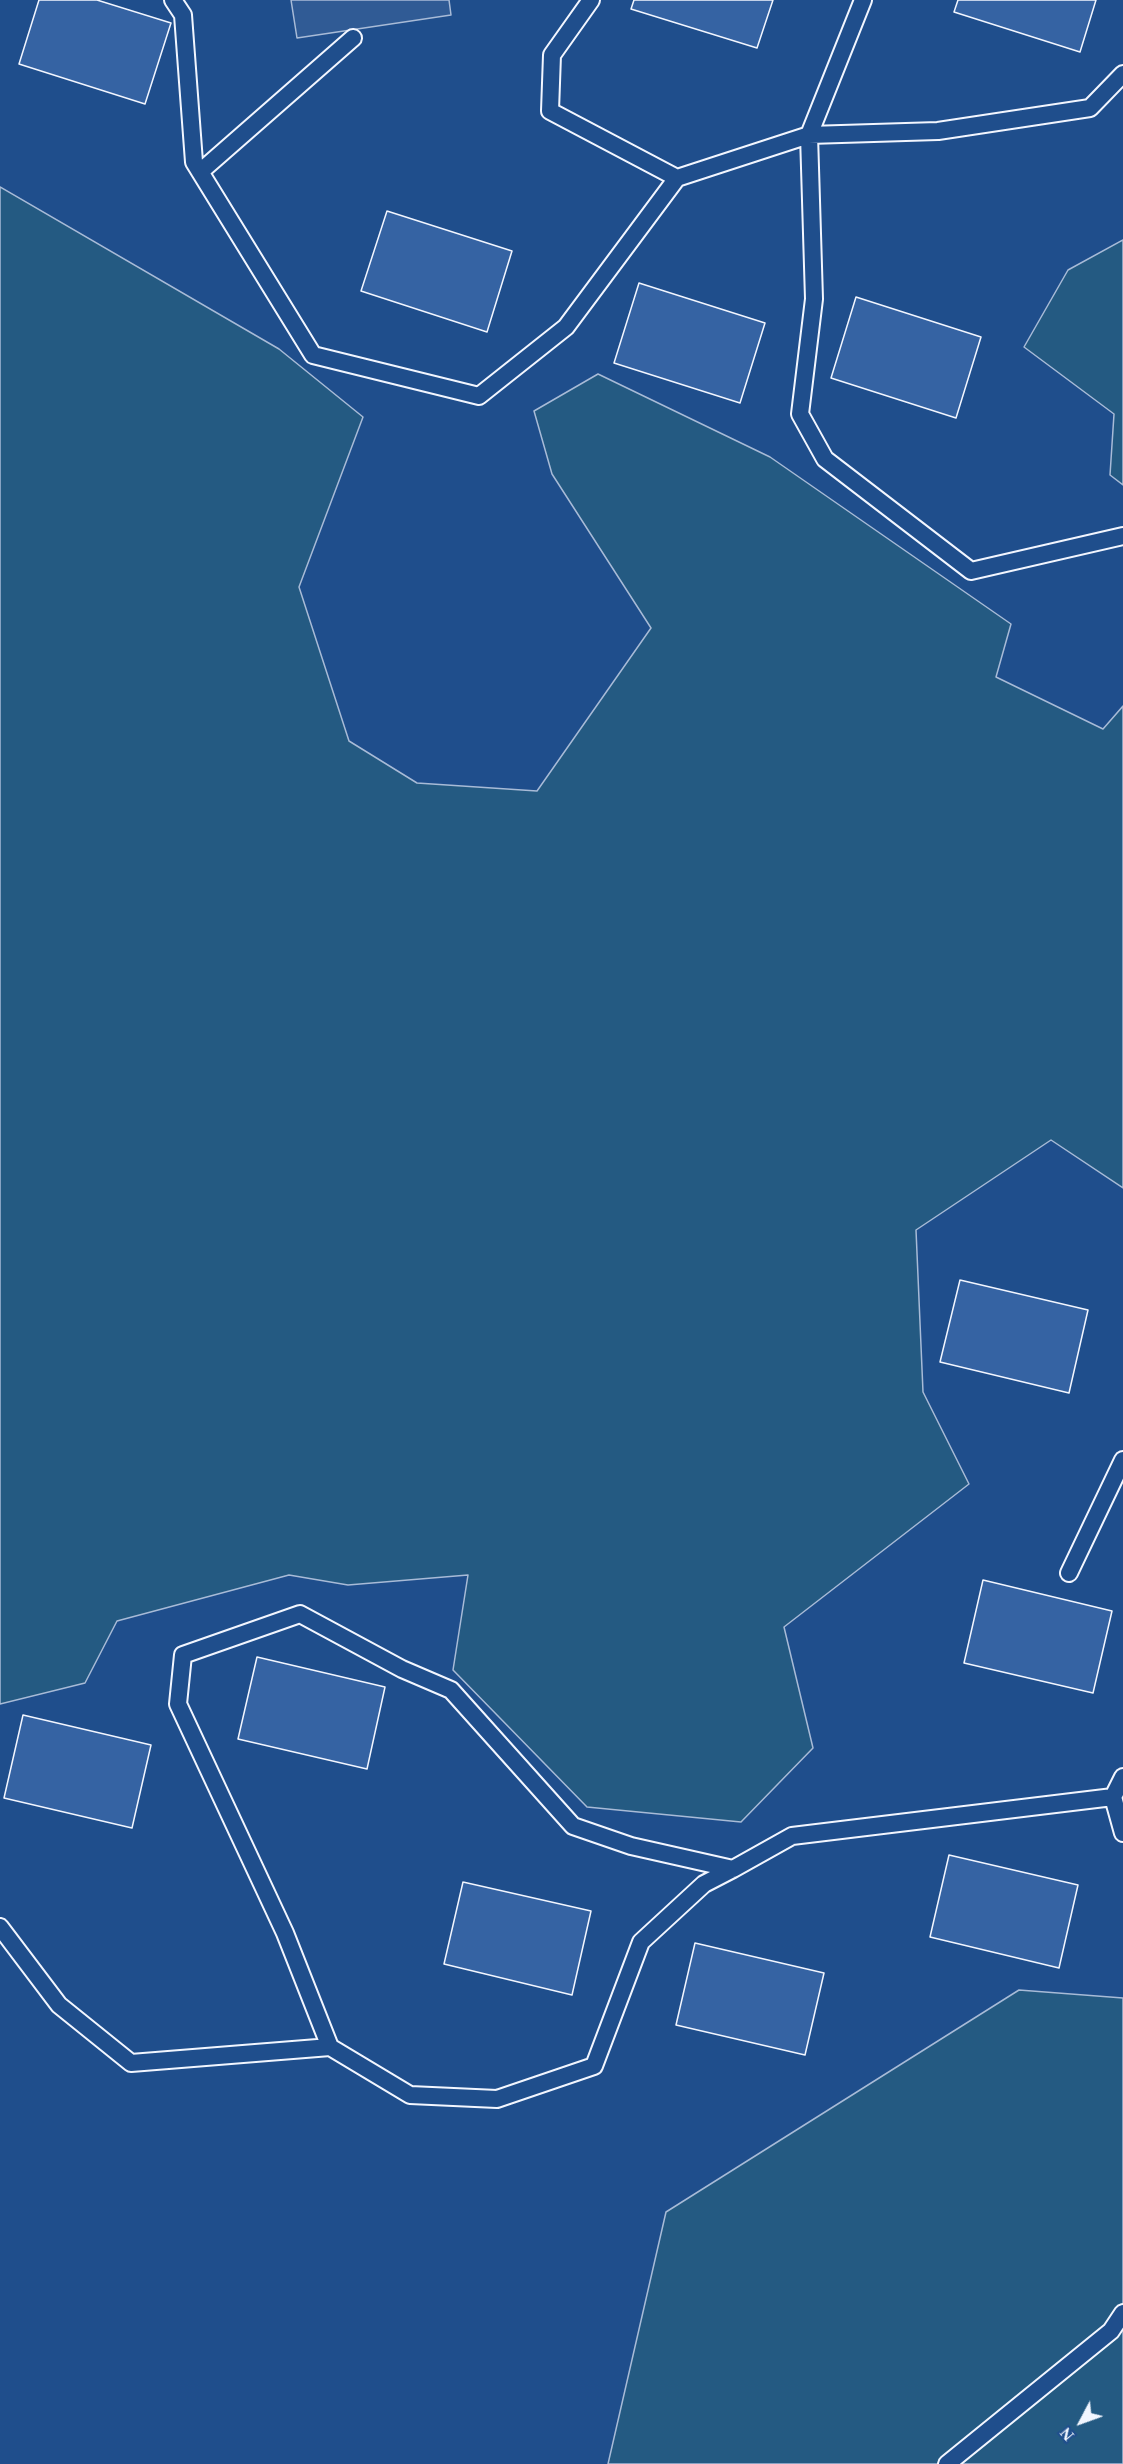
<!DOCTYPE html>
<html>
<head>
<meta charset="utf-8">
<style>
  body { margin:0 }
  #map { position:relative; width:1123px; height:2464px; overflow:hidden; background:#1f4e8c; font-family:"Times New Roman",serif }
  canvas { display:block }
  .north { position:absolute; left:1051px; top:2392px; width:60px; height:60px; -webkit-text-stroke:4px #1f4e8c; paint-order:stroke; rotate:229deg; font-size:16px; font-weight:700; line-height:24px; text-align:center; color:#f2f6ff }
  .north::after { content:''; display:block; margin:auto; width:21px; height:27px; background:#f2f6ff; clip-path:polygon(50% 0,100% 100%,50% 72%,0 100%) }
</style>
</head>
<body>
<div id="map">
<canvas width="1123" height="2464"></canvas>
<div class="north">N</div>
</div>
<script>
const context = document.querySelector('canvas').getContext('2d');
context.lineJoin = 'round';
function paint(path, color) {
  context.fillStyle = color;
  context.fill(path, 'evenodd');
}
function toPath(rows) {
  const path = new Path2D();
  for (const r of rows) {
    path.moveTo(r[0], r[1]);
    for (let i = 2; i < r.length; i += 2) path.lineTo(r[i], r[i + 1]);
  }
  return path;
}
function stroke(path, color, width, dash) {
  context.strokeStyle = color;
  context.lineWidth = width;
  context.lineCap = dash ? 'butt' : 'round';
  context.setLineDash(dash || []);
  context.stroke(path);
}
const green = toPath([
  [0,187,279,349,363,417,299,587,349,741,417,783,537,791,651,628,552,474,534,411,598,374,770,457,1011,624,996,677,1103,729,1123,706,1123,1188,1051,1140,916,1230,923,1392,969,1484,784,1627,813,1748,741,1822,587,1807,453,1670,468,1575,348,1585,289,1575,117,1621,85,1683,0,1704,0,187],
  [1123,240,1123,485,1110,475,1114,414,1024,347,1068,270,1123,240],
  [1019,1990,1123,1998,1123,2464,608,2464,666,2212,1019,1990]
]);
const parking = toPath([
  [291,0,449,0,451,15,297,38,291,0]
]);
const building = toPath([
  [39,0,97,0,171,23,145,104,19,64,39,0],
  [634,0,773,0,757,48,631,9,634,0],
  [958,0,1096,0,1080,52,954,12,958,0],
  [387,211,512,251,487,332,361,291,387,211],
  [639,283,765,323,740,403,614,363,639,283],
  [856,297,981,337,956,418,831,378,856,297],
  [960,1280,1088,1310,1069,1393,940,1362,960,1280],
  [983,1580,1112,1611,1093,1693,964,1663,983,1580],
  [257,1657,385,1687,367,1769,238,1739,257,1657],
  [23,1715,151,1745,132,1828,4,1798,23,1715],
  [949,1855,1078,1885,1059,1968,930,1937,949,1855],
  [463,1882,591,1911,572,1995,444,1964,463,1882],
  [695,1943,824,1973,805,2055,676,2025,695,1943]
]);
const service = toPath([
  [173,0,183,15,194,162,313,355,479,396,566,327,677,178],
  [591,0,552,55,550,111,677,178,809,135,863,0],
  [1123,74,1090,108,938,131,809,135,814,299,800,414,825,459,971,571,1123,536],
  [200,172,353,38],
  [1069,1573,1123,1460],
  [1113,1797,1123,1833],
  [733,1869,631,1846,573,1826,451,1690,402,1669,300,1614,183,1655,178,1704,285,1933,330,2047,410,2095,497,2099,594,2066,641,1942,704,1884,733,1869,792,1836,1113,1797,1123,1777],
  [0,1927,59,2005,131,2063,330,2047],
  [947,2464,1111,2331,1123,2313]
]);
paint(green, '#245a82');
stroke(green, '#a8bbd7', 1.5);
paint(parking, '#305b95');
stroke(parking, '#a8bbd7', 1.5);
paint(building, '#3563a3');
stroke(building, '#f2f6ff', 1.5);
stroke(service, '#f2f6ff', 20);
stroke(service, '#1f4e8c', 16);
</script>
</body>
</html>
